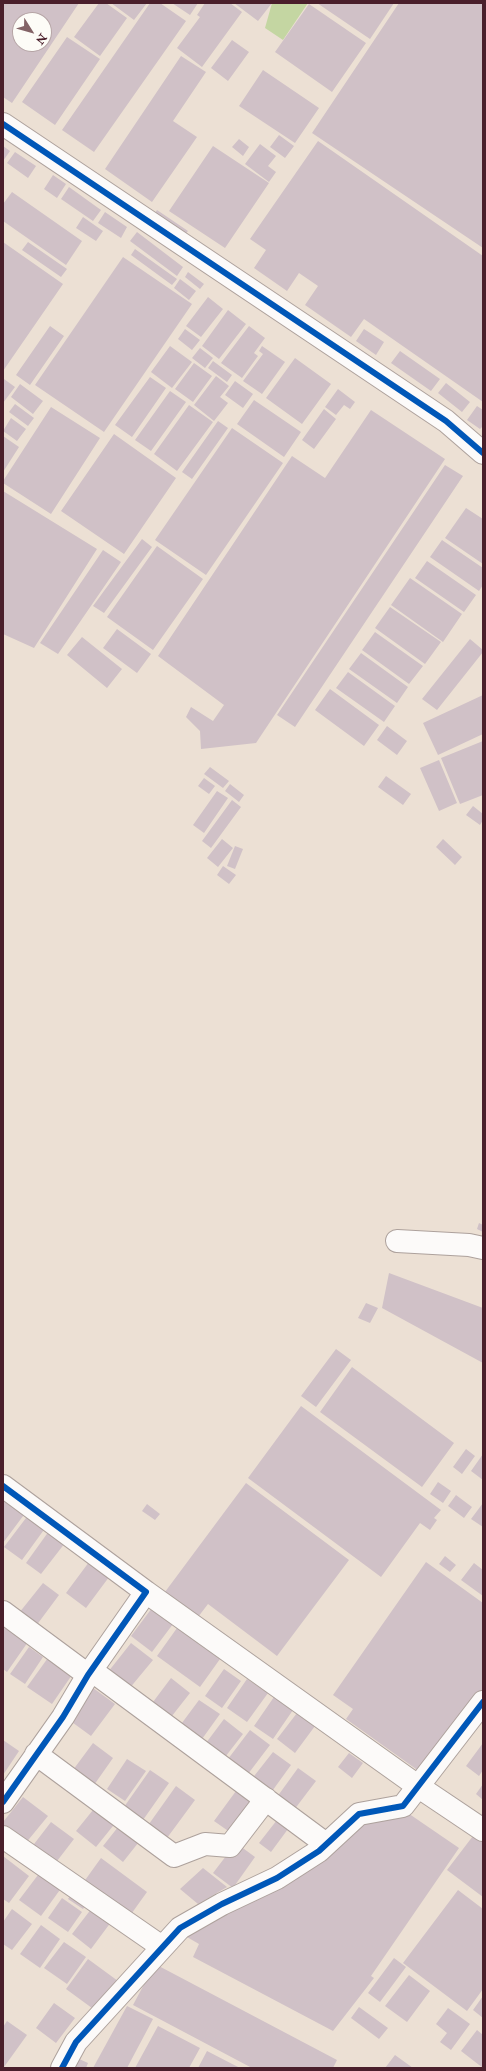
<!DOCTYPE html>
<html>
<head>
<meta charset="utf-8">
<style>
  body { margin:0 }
  #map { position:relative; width:486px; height:2071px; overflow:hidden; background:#ece0d4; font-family:"IM FELL Double Pica",serif }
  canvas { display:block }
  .frame { position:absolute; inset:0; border:4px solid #4a1f2b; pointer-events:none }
  .north { position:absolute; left:12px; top:12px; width:40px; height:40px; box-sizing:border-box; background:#fdfcf7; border:1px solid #b5a4a5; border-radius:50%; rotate:127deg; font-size:11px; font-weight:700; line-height:16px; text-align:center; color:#4a1f2b }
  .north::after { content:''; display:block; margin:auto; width:14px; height:18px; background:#836366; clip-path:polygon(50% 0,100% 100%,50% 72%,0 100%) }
</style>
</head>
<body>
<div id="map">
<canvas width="486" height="2071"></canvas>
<div class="frame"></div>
<div class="north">N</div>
</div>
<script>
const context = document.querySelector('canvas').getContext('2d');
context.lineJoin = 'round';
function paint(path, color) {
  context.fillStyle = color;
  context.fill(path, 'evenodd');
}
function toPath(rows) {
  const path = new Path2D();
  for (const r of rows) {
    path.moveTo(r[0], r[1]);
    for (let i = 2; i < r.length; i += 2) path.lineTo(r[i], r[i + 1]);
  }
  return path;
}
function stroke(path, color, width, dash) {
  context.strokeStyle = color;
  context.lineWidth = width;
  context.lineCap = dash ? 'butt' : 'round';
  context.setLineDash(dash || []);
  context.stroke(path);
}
const green = toPath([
  [272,3,308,3,283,40,265,28]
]);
const building = toPath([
  [3,3,79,3,12,103,3,97],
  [20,20,44,20,44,44,20,44],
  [99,3,106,3,127,18,100,56,74,37],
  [111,3,147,3,134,20],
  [150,3,160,3,186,21,94,152,62,130],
  [172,3,198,3,190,15],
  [205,3,230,3,242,12,202,67,177,48,200,17,197,15],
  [234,3,272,3,258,21],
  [317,3,394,3,370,39],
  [399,3,483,3,483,248,312,133],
  [309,4,366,43,332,92,275,52],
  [67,37,100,59,55,125,22,102],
  [232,40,249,52,228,81,211,68],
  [181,56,206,72,173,121,197,137,152,202,105,169],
  [263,70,319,108,295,143,239,106],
  [279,135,294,146,285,158,270,147],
  [239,139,249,147,243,156,232,147],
  [318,141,483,256,483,402,364,319,351,337,305,305,318,286,299,273,287,291,254,268,266,250,250,239],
  [260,144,276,156,268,166,276,172,269,182,245,164],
  [3,146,10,151,3,161],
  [213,146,269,183,225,248,169,211],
  [15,152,36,166,28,178,7,163],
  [53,175,66,184,57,198,44,189],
  [69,187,101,210,93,221,61,199],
  [12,192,82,241,66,265,3,221,3,204],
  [157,210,188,231,182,238,152,217],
  [105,212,127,227,121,238,98,223],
  [83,217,103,231,96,241,76,228],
  [137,232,183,267,177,276,130,241],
  [3,242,63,284,3,371],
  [28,242,67,269,61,277,22,250],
  [135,249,177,279,172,285,131,255],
  [123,257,192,304,104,432,35,385],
  [188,272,204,284,200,289,185,277],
  [180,279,196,291,189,300,174,288],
  [208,297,223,309,201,337,186,326],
  [228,310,246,324,219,359,202,346],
  [50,326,64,336,30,385,16,375],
  [249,326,265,338,254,353,258,356,242,378,221,363],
  [185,329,200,340,192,350,178,339],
  [364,329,384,342,376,355,356,341],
  [170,346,192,362,172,388,151,372],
  [262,346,285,362,262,394,243,381,263,354,259,351],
  [200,348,213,358,205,368,192,358],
  [400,351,440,379,431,391,391,363],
  [295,358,331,384,302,424,266,398],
  [213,361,232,375,227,382,208,368],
  [194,363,212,376,193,402,175,389],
  [216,376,229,386,220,397,228,403,214,421,194,405],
  [150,377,166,388,132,437,115,425],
  [4,379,15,387,3,403,3,381],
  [235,381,253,394,243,408,225,395],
  [446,383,470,402,462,412,438,393],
  [20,384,43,401,33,414,11,397],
  [338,389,355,402,350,409,344,405,336,415,325,407],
  [170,391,186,402,151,451,135,440],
  [254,400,301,432,284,457,237,424],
  [15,404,34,418,28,426,9,412],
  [189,405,213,422,177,471,154,454],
  [477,406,483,410,483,426,480,429,467,420],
  [51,407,100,438,51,514,3,483,3,481],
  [324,409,336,419,314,449,302,440],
  [371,410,445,459,256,743,201,749,200,731,186,717,191,707,213,721,224,705,158,656,292,456,325,478],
  [11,418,26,429,17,441,3,431],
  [218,421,228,428,192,479,182,472],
  [232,428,283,463,206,575,155,540],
  [114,434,176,478,124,554,61,511],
  [3,436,19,447,3,472],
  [445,465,463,476,295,727,277,715],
  [3,491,97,549,34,648,3,634],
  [466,508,483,519,483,564,445,538],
  [142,539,152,547,104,613,93,606],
  [442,540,483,568,483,585,479,591,430,557],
  [157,546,203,579,153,650,107,617],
  [103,550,121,562,58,654,40,643],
  [427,561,476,595,464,612,415,578],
  [410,578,462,614,443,642,391,605],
  [390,607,441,642,425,664,375,628],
  [117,629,151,654,137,673,103,648],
  [375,632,423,666,409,684,362,650],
  [82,637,122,669,107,688,67,655],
  [470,639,483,650,483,652,437,710,422,699],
  [361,653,408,687,397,703,349,669],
  [348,672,395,706,384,722,336,688],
  [330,689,379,725,364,746,315,710],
  [483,695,483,734,438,755,423,723],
  [387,726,407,741,397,755,377,740],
  [483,741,483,795,460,804,441,758],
  [439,760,457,803,439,811,420,768],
  [210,767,229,781,223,788,204,774],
  [386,776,411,794,403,805,378,787],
  [204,778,215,786,209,794,198,786],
  [230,784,244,795,239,802,225,791],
  [217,791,228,798,204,833,193,825],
  [232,800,241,807,211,848,202,841],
  [473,806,483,814,483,820,480,825,466,815],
  [222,839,233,848,218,867,207,858],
  [443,839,462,857,455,865,436,847],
  [235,846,243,849,235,869,227,866],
  [223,866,236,875,229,884,217,875],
  [479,1223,483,1225,483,1232,477,1229],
  [389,1273,483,1308,483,1363,382,1308],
  [366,1303,378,1308,370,1323,358,1318],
  [336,1349,351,1360,316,1407,301,1396],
  [352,1367,454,1443,422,1487,320,1412],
  [301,1406,441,1510,434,1518,437,1520,430,1530,420,1523,381,1577,248,1478],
  [466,1449,475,1456,462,1474,453,1467],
  [483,1454,483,1480,471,1471],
  [438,1482,451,1491,443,1503,430,1494],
  [246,1483,349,1560,277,1656,208,1604,195,1621,162,1596],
  [456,1495,472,1507,464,1518,448,1506],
  [7,1498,26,1512,3,1543,3,1504],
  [483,1503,483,1527,471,1519],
  [147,1504,160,1514,155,1520,142,1511],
  [29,1514,46,1527,22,1560,4,1547],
  [49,1531,65,1543,41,1574,26,1563],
  [445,1556,456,1565,450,1572,439,1564],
  [92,1558,112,1573,86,1608,66,1593],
  [426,1562,483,1603,483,1689,423,1774,346,1719,353,1709,333,1695],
  [474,1563,483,1570,483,1596,461,1580],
  [43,1583,59,1595,36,1626,19,1613],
  [152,1608,173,1624,152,1652,131,1636],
  [3,1625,30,1639,7,1672,3,1669],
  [177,1628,220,1659,200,1687,157,1656],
  [131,1643,153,1660,129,1689,108,1672],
  [29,1647,43,1657,25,1684,10,1674],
  [50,1655,74,1672,52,1704,27,1687],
  [224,1669,241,1681,222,1708,205,1696],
  [171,1678,190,1693,168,1721,150,1706],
  [247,1679,268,1693,247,1722,227,1708],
  [89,1685,115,1704,91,1736,65,1717],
  [274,1697,293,1710,273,1739,254,1726],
  [199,1700,220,1714,197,1746,176,1731],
  [297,1713,315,1726,295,1753,277,1739],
  [224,1719,243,1734,222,1761,203,1747],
  [250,1730,270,1745,248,1774,228,1759],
  [3,1740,19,1751,3,1775],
  [93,1743,113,1758,94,1785,73,1770],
  [483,1743,483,1770,479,1776,466,1766],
  [273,1752,291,1765,270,1794,251,1780],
  [349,1753,363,1763,352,1778,338,1767],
  [127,1759,146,1771,125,1801,107,1789],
  [298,1768,316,1781,294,1810,277,1797],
  [150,1770,169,1783,143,1820,124,1807],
  [483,1784,483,1800,476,1794],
  [176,1786,195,1800,167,1838,149,1824],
  [236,1791,255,1805,234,1835,214,1821],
  [23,1797,48,1816,25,1844,3,1826,3,1822],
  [97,1805,117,1821,96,1847,76,1831],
  [402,1809,459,1848,371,1976,374,1978,333,2031,193,1957,199,1944,180,1933,365,1816],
  [277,1820,288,1829,271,1852,259,1843],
  [51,1822,74,1839,54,1865,31,1848],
  [122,1822,142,1838,123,1862,103,1846],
  [476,1832,483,1838,483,1897,447,1870],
  [236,1843,255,1857,233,1888,213,1873],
  [3,1856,29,1876,9,1903,3,1899],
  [101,1858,147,1892,129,1917,83,1883],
  [203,1868,227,1887,198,1904,180,1889],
  [41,1871,62,1887,41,1916,19,1900],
  [74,1890,89,1900,83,1909,68,1899],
  [458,1890,483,1909,483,1989,467,2011,403,1963],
  [62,1898,82,1912,68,1932,48,1918],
  [95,1904,114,1918,91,1949,72,1934],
  [12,1909,32,1924,12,1950,3,1944,3,1922],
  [41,1925,60,1939,40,1968,20,1954],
  [64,1942,86,1957,67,1984,44,1968],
  [394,1958,406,1967,380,2002,368,1993],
  [88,1959,118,1981,96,2011,66,1989],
  [155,1964,337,2060,333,2068,252,2068,133,2005],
  [409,1975,430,1991,407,2022,385,2006],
  [483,1996,483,2018,473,2010],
  [54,2003,75,2018,56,2043,36,2028],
  [127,2006,153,2019,127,2068,93,2068],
  [359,2007,388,2028,379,2039,351,2018],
  [448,2008,470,2024,451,2050,440,2042,447,2033,436,2024],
  [7,2021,27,2035,4,2067,3,2027],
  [158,2026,200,2048,189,2068,135,2068],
  [477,2030,483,2035,483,2068,461,2051],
  [207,2051,240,2068,198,2068],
  [395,2055,413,2068,385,2068],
  [77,2058,88,2063,86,2068,72,2068]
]);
const minor = toPath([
  [3,124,446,421,483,453],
  [397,1241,469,1245,483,1248],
  [3,1486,146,1592,88,1675,63,1717,3,1802],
  [146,1592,419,1787,483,1830],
  [3,1612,88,1675],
  [91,1670,326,1844],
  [36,1754,174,1856,205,1844,230,1846,266,1799],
  [3,1837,162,1947],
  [62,2068,76,2042,180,1928,222,1904,277,1878,319,1851,359,1814,403,1806,483,1702]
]);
const cycleway = toPath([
  [3,124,446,421,483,453],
  [3,1486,146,1592,88,1675,63,1717,3,1802],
  [62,2068,76,2042,180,1928,222,1904,277,1878,319,1851,359,1814,403,1806,483,1702]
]);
paint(green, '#c4d6a2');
paint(building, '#d0c1c7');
stroke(minor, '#ada19c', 24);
stroke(minor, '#fcfaf9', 22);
stroke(cycleway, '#0057b8', 6);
</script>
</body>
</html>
